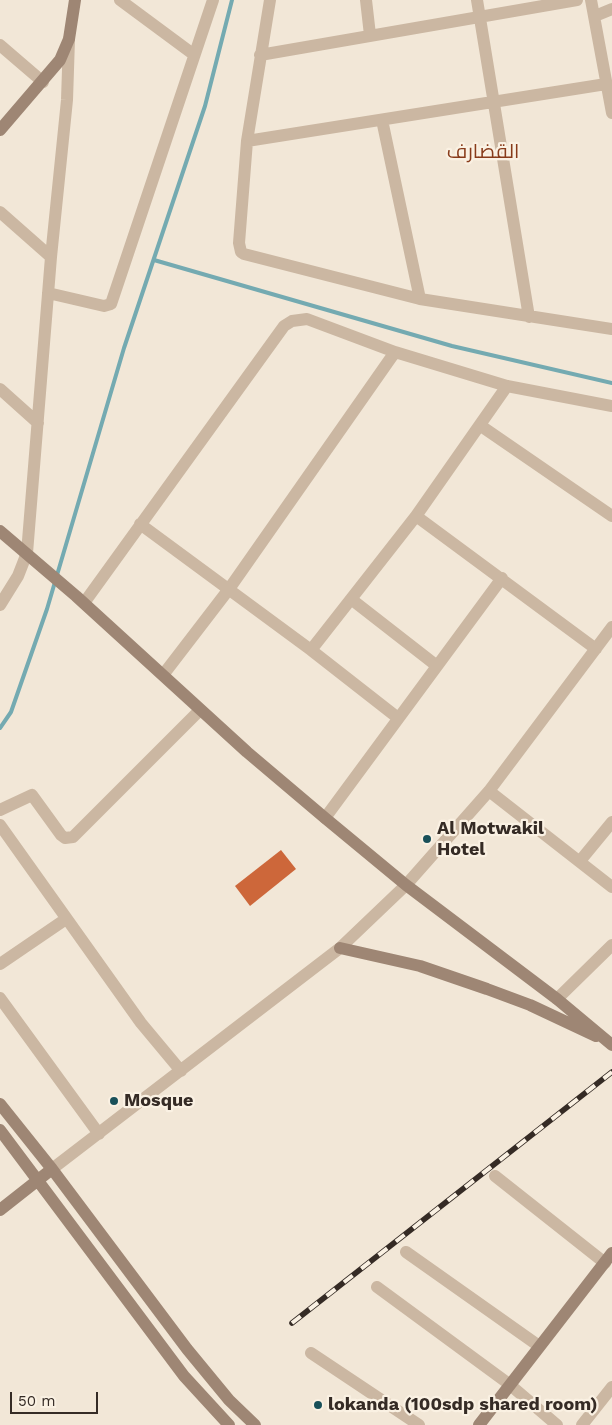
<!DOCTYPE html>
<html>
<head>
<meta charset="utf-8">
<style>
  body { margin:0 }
  #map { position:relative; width:612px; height:1425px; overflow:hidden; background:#f2e7d7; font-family:"Work Sans",sans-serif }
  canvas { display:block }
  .scale { position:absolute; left:10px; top:1392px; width:88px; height:22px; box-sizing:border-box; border:2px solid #352b25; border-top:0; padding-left:6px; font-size:15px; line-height:18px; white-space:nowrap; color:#352b25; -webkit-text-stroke:4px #faf1e3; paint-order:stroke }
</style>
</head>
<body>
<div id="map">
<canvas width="612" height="1425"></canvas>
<div class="scale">50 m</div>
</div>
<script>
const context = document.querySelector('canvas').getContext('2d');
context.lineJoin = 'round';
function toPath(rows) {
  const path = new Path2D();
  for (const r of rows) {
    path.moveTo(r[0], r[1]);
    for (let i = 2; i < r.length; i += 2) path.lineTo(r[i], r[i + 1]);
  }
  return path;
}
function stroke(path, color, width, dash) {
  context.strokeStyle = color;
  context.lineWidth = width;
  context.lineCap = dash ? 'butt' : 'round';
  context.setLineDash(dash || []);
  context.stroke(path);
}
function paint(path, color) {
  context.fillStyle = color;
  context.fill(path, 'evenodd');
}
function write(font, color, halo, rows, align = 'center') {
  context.font = font + ' "Work Sans",Cairo,sans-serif';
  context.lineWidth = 4.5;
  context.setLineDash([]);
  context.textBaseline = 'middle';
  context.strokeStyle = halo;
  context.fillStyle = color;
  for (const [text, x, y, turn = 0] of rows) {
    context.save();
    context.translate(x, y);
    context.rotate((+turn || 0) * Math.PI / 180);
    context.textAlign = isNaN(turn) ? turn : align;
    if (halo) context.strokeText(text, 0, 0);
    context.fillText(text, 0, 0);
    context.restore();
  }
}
const stream = toPath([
  [154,260,452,346,612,383],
  [0,728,11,712,47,609,124,348,205,106,232,0]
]);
const building = toPath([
  [281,850,296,869,250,906,235,886]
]);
const street = toPath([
  [120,0,193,54],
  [270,0,247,141,239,243,241,252,244,254,420,299],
  [366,0,370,35],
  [477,0,529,317],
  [591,0,612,113],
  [595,16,612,9],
  [0,45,43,82],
  [260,55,577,0],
  [382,120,420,299,612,329],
  [247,141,606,84],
  [0,212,51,257],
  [48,293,104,306,111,304,213,0],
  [0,389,38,423],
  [481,426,612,516],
  [416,516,596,649],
  [140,524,311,650,398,718],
  [351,599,437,666],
  [84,603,284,326,292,321,307,319,395,352,507,386,612,406],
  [0,605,18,576,27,553,51,257,67,100,69,39],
  [311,650,416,516,507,386],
  [163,675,229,589,395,352],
  [489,791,612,887],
  [0,810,32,795,61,835,65,838,73,837,200,710],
  [325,818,502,578],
  [0,825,141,1023,181,1071],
  [580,861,612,822],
  [0,964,66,919],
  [0,998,99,1134],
  [557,999,612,945],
  [52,1169,340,948,406,885,489,791,612,627],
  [495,1176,605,1263],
  [406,1252,539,1346],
  [377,1287,509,1384,557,1425],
  [311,1353,419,1425],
  [582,1425,612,1387]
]);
const secondary = toPath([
  [0,130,60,60,69,39,75,0],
  [0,531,76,596,247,752,325,818,406,885,557,999,612,1045],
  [340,948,420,966,487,989,530,1005,596,1036],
  [0,1104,52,1169,187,1349,229,1400,255,1425],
  [0,1130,184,1376,229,1425],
  [0,1210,52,1169],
  [479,1425,612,1253]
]);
const rail = toPath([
  [292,1323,612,1072]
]);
const markers = [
  [427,839,5,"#195059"],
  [114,1101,5,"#195059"],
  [318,1405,5,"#195059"]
];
const poiNames = [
  ["Al Motwakil",437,829],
  ["Hotel",437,850],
  ["Mosque",124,1101],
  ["lokanda (100sdp shared room)",328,1405]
];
const quarterNames = [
  ["القضارف",483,152]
];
stroke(stream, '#74aab1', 4);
paint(building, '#cd673a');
stroke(street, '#cbb7a2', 12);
stroke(secondary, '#9e8674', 12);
stroke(rail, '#352b25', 5.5);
stroke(rail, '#faf1e3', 4, [11]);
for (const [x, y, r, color] of markers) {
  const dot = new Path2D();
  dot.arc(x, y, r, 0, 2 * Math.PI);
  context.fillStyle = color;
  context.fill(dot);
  stroke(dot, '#faf1e3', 2);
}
write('bold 18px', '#352b25', '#faf1e3', poiNames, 'left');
write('20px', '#883b1a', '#faf1e3', quarterNames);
</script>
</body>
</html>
